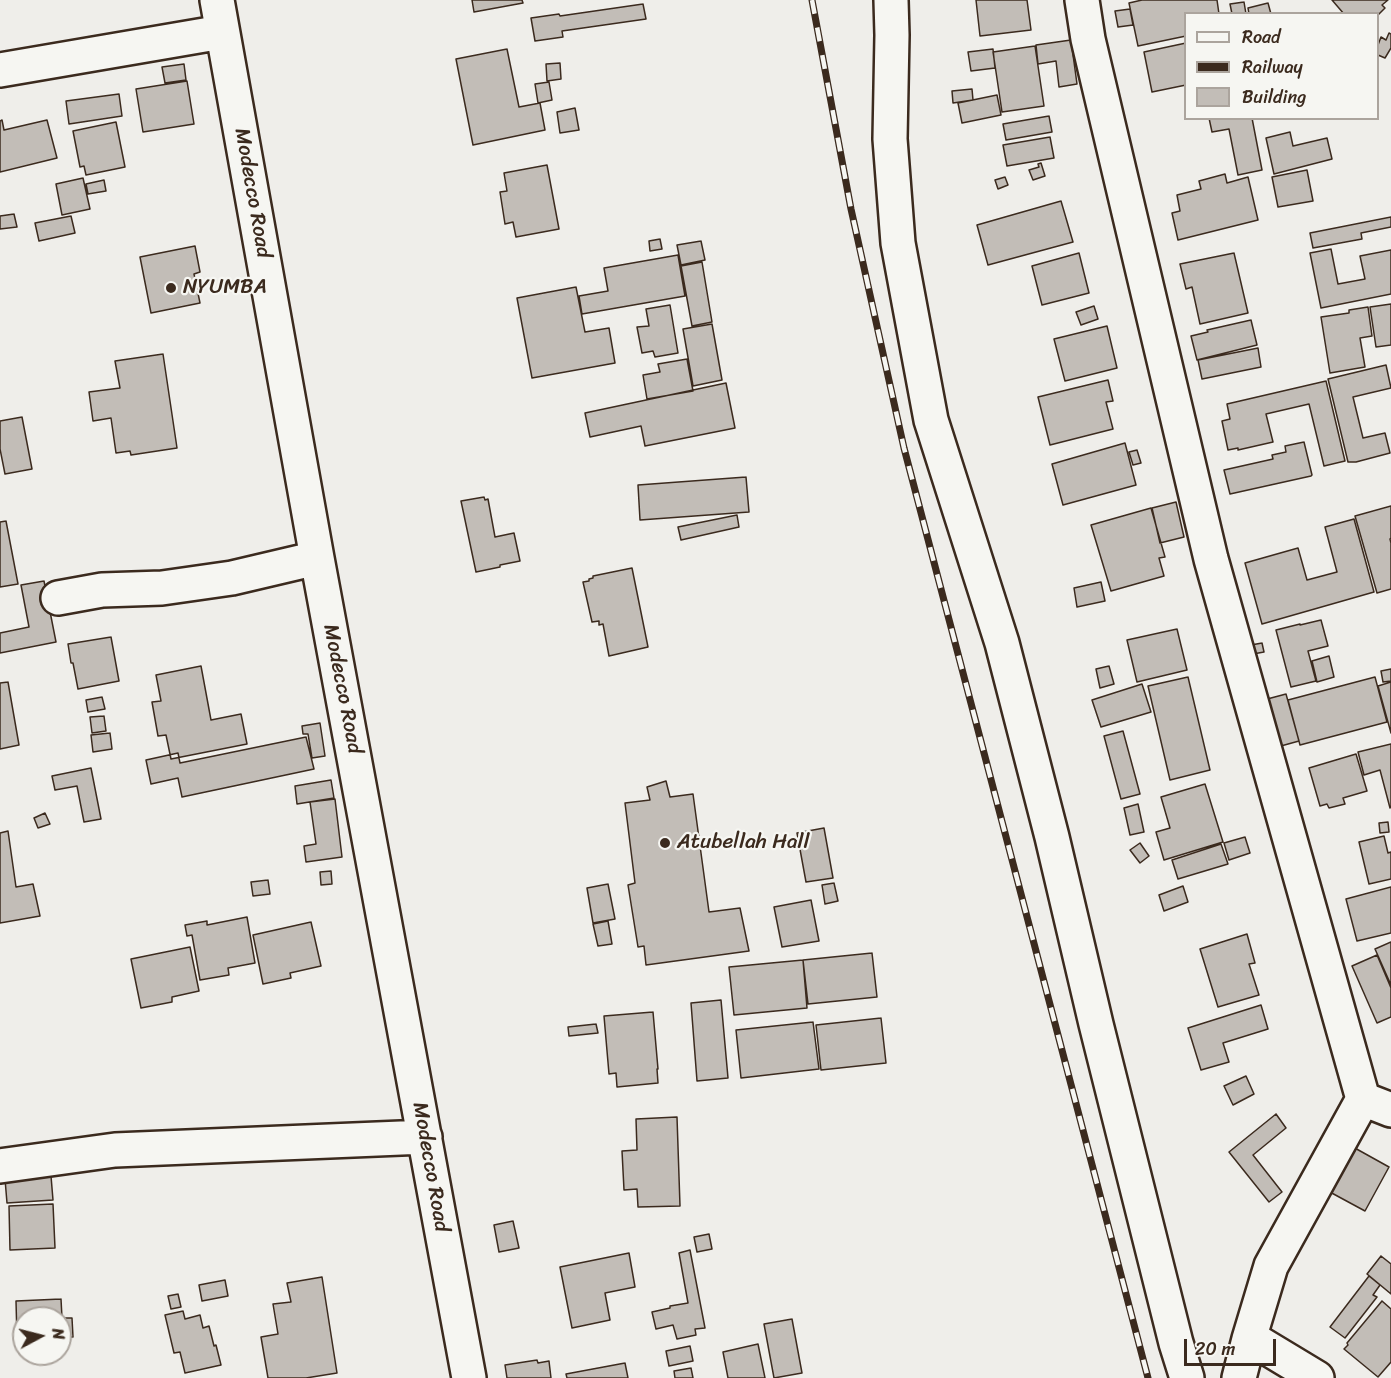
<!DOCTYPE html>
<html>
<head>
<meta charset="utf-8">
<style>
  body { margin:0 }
  #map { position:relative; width:1391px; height:1378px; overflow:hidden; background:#efeeea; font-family:Sriracha,sans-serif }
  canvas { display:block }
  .legend { position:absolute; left:1184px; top:12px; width:195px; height:108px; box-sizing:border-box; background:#f6f6f2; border:2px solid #aba49d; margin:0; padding:8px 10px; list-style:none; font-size:18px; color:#3b2a1e }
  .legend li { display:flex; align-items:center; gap:12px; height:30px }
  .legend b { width:30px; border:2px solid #aba49d }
  .north { position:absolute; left:12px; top:1306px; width:60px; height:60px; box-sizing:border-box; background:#f6f6f2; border:2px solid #aba49d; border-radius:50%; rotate:83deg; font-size:16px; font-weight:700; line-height:24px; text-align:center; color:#3b2a1e }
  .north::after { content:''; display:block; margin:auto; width:21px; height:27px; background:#3b2a1e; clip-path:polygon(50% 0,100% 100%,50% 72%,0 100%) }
  .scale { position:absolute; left:1184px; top:1339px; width:92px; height:27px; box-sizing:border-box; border:3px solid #3b2a1e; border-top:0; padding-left:8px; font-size:18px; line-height:21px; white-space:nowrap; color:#3b2a1e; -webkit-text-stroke:4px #f6f6f2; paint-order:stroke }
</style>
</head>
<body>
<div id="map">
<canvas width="1391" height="1378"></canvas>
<ul class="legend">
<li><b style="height:8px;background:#f6f6f2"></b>Road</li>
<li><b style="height:8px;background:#3b2a1e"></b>Railway</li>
<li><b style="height:16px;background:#c2bdb7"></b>Building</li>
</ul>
<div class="north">N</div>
<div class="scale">20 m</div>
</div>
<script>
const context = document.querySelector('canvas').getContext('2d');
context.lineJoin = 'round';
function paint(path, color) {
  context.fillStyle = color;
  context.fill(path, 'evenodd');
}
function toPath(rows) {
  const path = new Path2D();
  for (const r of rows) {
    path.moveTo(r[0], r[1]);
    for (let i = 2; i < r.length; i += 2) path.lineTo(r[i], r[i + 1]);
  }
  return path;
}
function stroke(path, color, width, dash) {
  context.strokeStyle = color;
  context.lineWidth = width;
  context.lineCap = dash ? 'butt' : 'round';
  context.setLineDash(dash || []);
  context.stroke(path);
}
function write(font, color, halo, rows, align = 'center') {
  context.font = font + ' Sriracha,sans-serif';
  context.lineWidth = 4.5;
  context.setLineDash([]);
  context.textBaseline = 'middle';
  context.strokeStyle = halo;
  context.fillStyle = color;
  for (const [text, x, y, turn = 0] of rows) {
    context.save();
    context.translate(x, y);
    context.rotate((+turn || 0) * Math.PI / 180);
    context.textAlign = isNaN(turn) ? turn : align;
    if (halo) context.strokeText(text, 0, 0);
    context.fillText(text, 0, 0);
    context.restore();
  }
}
const building = toPath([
  [472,0,522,0,523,3,474,12,472,0],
  [976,0,1027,0,1031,30,980,36,976,0],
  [1142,0,1217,0,1219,14,1186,14,1186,36,1138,46,1129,3,1142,0],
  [1332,0,1388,0,1382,5,1385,8,1378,15,1378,14,1344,14,1332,0],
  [1244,2,1246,14,1232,14,1230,4,1244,2],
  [1268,3,1271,14,1249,14,1248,8,1268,3],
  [643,4,646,19,562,31,563,37,535,41,531,18,559,14,560,16,643,4],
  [1130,9,1133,25,1118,27,1115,11,1130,9],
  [1389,33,1391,34,1391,48,1385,58,1378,55,1378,45,1381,37,1386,40,1389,33],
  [1071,40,1077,84,1059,87,1056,61,1038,64,1036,45,1071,40],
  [1186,43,1186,85,1152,92,1144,52,1186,43],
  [1035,46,1044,106,1002,112,993,52,1035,46],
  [507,49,519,107,540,103,545,130,473,145,456,59,507,49],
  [993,49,995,68,971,71,968,52,993,49],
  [560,63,561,79,547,81,546,64,560,63],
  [184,64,186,80,165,83,162,67,184,64],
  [187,81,194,124,143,132,136,89,187,81],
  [549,82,552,100,538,103,535,84,549,82],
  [972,89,973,100,953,103,952,91,972,89],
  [119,94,122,116,69,124,66,101,119,94],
  [997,95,1001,115,962,123,958,103,997,95],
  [575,108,579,130,560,133,557,112,575,108],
  [1049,116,1052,132,1006,140,1003,124,1049,116],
  [1209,118,1252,118,1262,170,1238,175,1229,129,1212,132,1209,118],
  [2,120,4,130,47,120,57,158,0,172,0,121,2,120],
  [116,122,125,167,86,175,84,166,80,167,73,131,116,122],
  [1290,132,1293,146,1327,138,1332,159,1274,174,1266,138,1290,132],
  [1050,137,1054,158,1007,166,1003,145,1050,137],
  [1041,163,1045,176,1033,180,1029,170,1039,167,1038,164,1041,163],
  [547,165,559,229,516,237,513,222,505,224,500,192,507,191,504,173,547,165],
  [1307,170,1313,201,1278,207,1272,177,1307,170],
  [1225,174,1227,183,1248,177,1258,220,1178,240,1172,213,1180,211,1177,195,1201,189,1199,181,1225,174],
  [1005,177,1008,185,998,189,995,180,1005,177],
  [83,178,90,209,62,215,56,184,83,178],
  [104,180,106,191,88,194,86,184,104,180],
  [1061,201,1073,242,988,265,977,225,1061,201],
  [14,214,17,227,0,229,0,216,14,214],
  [71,216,75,233,39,241,35,223,71,216],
  [1391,217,1391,227,1361,233,1362,239,1313,248,1310,233,1391,217],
  [660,239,662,249,650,251,649,241,660,239],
  [701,241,705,260,681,265,677,245,701,241],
  [195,246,200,272,194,274,200,303,151,313,140,257,195,246],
  [1331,249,1338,284,1365,279,1360,256,1391,250,1391,294,1321,308,1310,253,1331,249],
  [1079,253,1089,293,1042,305,1032,266,1079,253],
  [1234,253,1248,313,1200,324,1192,287,1186,289,1180,264,1234,253],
  [678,255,685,296,582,314,579,296,608,291,604,268,678,255],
  [702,262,712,322,692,326,681,266,702,262],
  [576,287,585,332,609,328,615,363,532,378,517,298,576,287],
  [1391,304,1391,345,1376,347,1370,307,1391,304],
  [670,305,678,353,655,357,653,351,642,353,637,327,649,326,646,309,670,305],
  [1094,306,1098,319,1081,325,1076,312,1094,306],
  [1368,307,1372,336,1360,338,1365,367,1330,373,1321,317,1349,313,1349,310,1368,307],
  [1251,320,1257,345,1197,360,1191,336,1208,332,1207,330,1251,320],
  [712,324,722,380,693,386,683,329,712,324],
  [1107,326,1117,368,1065,381,1054,339,1107,326],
  [1258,348,1261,367,1202,379,1198,360,1258,348],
  [163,354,177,448,131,455,130,451,116,453,111,418,93,421,89,392,120,388,115,361,163,354],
  [687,359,693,391,647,399,643,375,660,372,658,364,687,359],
  [1386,365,1391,388,1353,397,1363,438,1385,433,1390,453,1356,462,1348,462,1328,379,1386,365],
  [1108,380,1113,401,1106,402,1113,429,1050,445,1038,397,1108,380],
  [1326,381,1345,461,1324,466,1309,404,1266,414,1273,442,1238,450,1238,448,1228,450,1222,421,1230,419,1227,404,1326,381],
  [726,383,735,428,645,446,641,426,590,437,585,413,726,383],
  [22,417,32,469,5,474,0,449,0,421,22,417],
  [1304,442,1312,475,1311,476,1230,494,1224,470,1273,459,1272,455,1286,452,1285,446,1304,442],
  [1125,443,1136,485,1063,505,1052,464,1125,443],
  [1137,450,1141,463,1133,465,1129,452,1137,450],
  [746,477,749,512,640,520,638,485,746,477],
  [484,497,485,500,488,499,495,537,514,533,520,561,500,565,500,567,476,572,461,501,484,497],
  [1176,502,1184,537,1160,543,1152,508,1176,502],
  [1391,506,1391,538,1390,539,1391,543,1391,589,1377,593,1355,516,1391,506],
  [1151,508,1165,557,1159,558,1164,576,1111,591,1091,525,1151,508],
  [737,515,739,527,681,540,678,527,737,515],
  [1354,519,1374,592,1262,624,1245,563,1298,548,1307,580,1337,572,1325,527,1354,519],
  [6,521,18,584,0,587,0,522,6,521],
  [632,568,648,647,609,656,603,624,599,625,599,621,592,622,583,582,589,581,589,579,593,578,593,576,632,568],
  [44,581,56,642,0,653,0,633,29,627,21,585,44,581],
  [1101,582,1105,601,1077,607,1074,588,1101,582],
  [1321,620,1328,646,1308,651,1316,681,1291,687,1276,630,1300,624,1300,625,1321,620],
  [1177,629,1187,670,1137,682,1127,640,1177,629],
  [111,637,119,681,78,689,73,663,71,663,68,644,111,637],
  [1262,643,1264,652,1253,654,1251,645,1262,643],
  [1329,656,1334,677,1317,682,1312,661,1329,656],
  [201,666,211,720,241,714,247,744,171,759,166,735,158,736,152,702,161,701,156,675,201,666],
  [1109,666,1114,684,1100,688,1096,669,1109,666],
  [1391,669,1391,681,1383,682,1381,671,1391,669],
  [1188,677,1210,770,1170,780,1148,686,1188,677],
  [1375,677,1387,722,1300,745,1288,700,1375,677],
  [8,682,19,745,0,749,0,683,8,682],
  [1391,682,1391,733,1378,686,1391,682],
  [1142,684,1151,712,1101,727,1092,700,1142,684],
  [1286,694,1299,741,1270,749,1256,702,1286,694],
  [102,697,105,709,88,712,86,700,102,697],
  [104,716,106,731,92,733,90,717,104,716],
  [320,723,325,756,312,758,308,734,303,734,302,726,320,723],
  [1123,731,1140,794,1121,799,1104,736,1123,731],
  [110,733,112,749,93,752,91,735,110,733],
  [306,737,314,769,182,797,178,778,151,784,146,760,178,753,180,763,306,737],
  [1391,744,1391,807,1390,808,1380,770,1364,775,1358,752,1391,744],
  [1356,754,1367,791,1343,798,1345,804,1329,808,1327,804,1320,806,1309,768,1356,754],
  [91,768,101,819,84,822,77,786,55,790,52,776,91,768],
  [331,780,334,798,297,804,295,786,331,780],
  [666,781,670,797,693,794,709,912,740,908,749,951,646,965,644,946,638,947,628,885,635,883,625,803,650,800,647,787,666,781],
  [1205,784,1223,842,1164,860,1156,832,1170,828,1161,797,1205,784],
  [335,799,342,857,306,862,304,846,316,844,310,802,335,799],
  [1138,804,1144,832,1130,835,1124,808,1138,804],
  [45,813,50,824,38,828,34,818,45,813],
  [1388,822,1389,832,1380,833,1379,823,1388,822],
  [824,828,833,878,806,882,797,833,824,828],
  [8,831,16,887,33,884,40,916,0,923,0,833,8,831],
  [1384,836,1388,853,1391,852,1391,879,1369,884,1359,842,1384,836],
  [1245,837,1250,853,1229,860,1224,843,1245,837],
  [1140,843,1149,856,1140,863,1130,850,1140,843],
  [1221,844,1228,864,1178,879,1172,860,1221,844],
  [331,871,332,884,321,885,320,872,331,871],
  [268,880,270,894,253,896,251,882,268,880],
  [834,883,838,901,825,904,822,885,834,883],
  [608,884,615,919,593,923,587,888,608,884],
  [1183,886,1188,902,1164,911,1159,895,1183,886],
  [1391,887,1391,933,1357,941,1346,899,1391,887],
  [811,900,819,941,782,947,774,907,811,900],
  [247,917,255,963,228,968,229,975,200,980,192,935,187,936,185,925,207,921,207,925,247,917],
  [608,921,612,944,598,946,593,924,608,921],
  [311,922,321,966,290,973,291,978,263,984,253,935,311,922],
  [1247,934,1255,963,1249,964,1259,995,1218,1007,1200,949,1247,934],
  [1391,942,1391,985,1375,949,1391,942],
  [190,947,199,991,172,997,172,1002,141,1008,131,959,190,947],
  [872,953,877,997,808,1004,803,960,872,953],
  [1377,955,1391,988,1391,1017,1377,1023,1352,966,1377,955],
  [803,960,807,1008,734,1015,729,967,803,960],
  [721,1000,728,1078,697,1081,691,1003,721,1000],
  [1261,1005,1268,1029,1223,1043,1229,1062,1201,1070,1188,1028,1261,1005],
  [653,1012,658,1069,657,1069,658,1083,617,1087,616,1073,609,1074,604,1016,653,1012],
  [881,1018,886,1063,821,1070,816,1025,881,1018],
  [813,1022,819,1069,741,1078,736,1030,813,1022],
  [596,1024,598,1033,569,1036,568,1027,596,1024],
  [1246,1076,1254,1094,1233,1105,1224,1086,1246,1076],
  [1276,1114,1286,1128,1253,1155,1282,1192,1269,1202,1229,1152,1276,1114],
  [677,1117,680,1206,638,1207,637,1189,624,1190,622,1151,637,1150,636,1119,677,1117],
  [1353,1147,1389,1167,1365,1211,1328,1191,1353,1147],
  [51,1176,53,1200,7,1203,5,1179,51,1176],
  [53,1204,55,1248,10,1250,9,1206,53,1204],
  [513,1221,519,1248,499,1252,494,1225,513,1221],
  [709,1234,712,1249,697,1252,694,1237,709,1234],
  [690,1250,705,1328,695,1329,696,1335,677,1339,673,1325,656,1329,652,1312,670,1308,670,1306,688,1303,679,1253,690,1250],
  [629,1253,635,1287,605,1293,610,1320,572,1328,560,1267,629,1253],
  [1381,1256,1391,1264,1391,1294,1367,1274,1381,1256],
  [1369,1276,1380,1285,1373,1295,1377,1297,1345,1338,1330,1327,1369,1276],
  [322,1277,337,1373,306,1378,268,1378,261,1337,278,1334,273,1304,291,1302,287,1283,322,1277],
  [225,1280,228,1296,202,1301,199,1285,225,1280],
  [178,1294,181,1307,171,1309,168,1296,178,1294],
  [61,1299,62,1318,72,1318,73,1337,60,1337,60,1318,24,1318,24,1339,17,1339,16,1301,61,1299],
  [1382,1301,1391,1309,1391,1362,1378,1377,1344,1349,1348,1345,1347,1343,1382,1301],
  [183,1311,185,1319,200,1315,203,1328,209,1326,214,1346,216,1345,221,1365,185,1373,180,1352,174,1353,165,1315,183,1311],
  [792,1319,802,1373,774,1378,764,1324,792,1319],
  [758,1344,765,1378,728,1378,723,1352,758,1344],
  [690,1346,693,1361,669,1366,666,1351,690,1346],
  [537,1360,538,1363,549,1361,551,1378,507,1378,505,1365,537,1360],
  [625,1363,628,1378,567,1378,566,1374,625,1363],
  [691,1368,693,1378,675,1378,674,1371,691,1368]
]);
const minor = toPath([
  [217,0,317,558,469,1378],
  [891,0,892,35,890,139,898,243,931,420,1002,643,1052,837,1096,1024,1176,1343,1187,1378],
  [1082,0,1088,39,1211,559,1363,1099,1391,1110],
  [0,70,222,32],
  [58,598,102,590,162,588,232,578,317,558],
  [0,1166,115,1150,425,1137],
  [1249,1339,1259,1343,1317,1378],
  [1239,1378,1249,1339,1271,1266,1363,1099]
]);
const rail = toPath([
  [812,0,851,209,904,448,1148,1378]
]);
const markers = [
  [171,288,6,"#3b2a1e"],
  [665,843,6,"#3b2a1e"]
];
const streetNames = [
  ["Modecco Road",252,193,80],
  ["Modecco Road",342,689,79],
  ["Modecco Road",430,1167,80]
];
const poiNames = [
  ["NYUMBA",183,288],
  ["Atubellah Hall",677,843]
];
paint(building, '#c2bdb7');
stroke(building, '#3b2a1e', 1.5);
stroke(minor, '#3b2a1e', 38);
stroke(minor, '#f6f6f2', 33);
stroke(rail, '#3b2a1e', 7);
stroke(rail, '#f6f6f2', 4.5, [14]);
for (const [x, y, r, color] of markers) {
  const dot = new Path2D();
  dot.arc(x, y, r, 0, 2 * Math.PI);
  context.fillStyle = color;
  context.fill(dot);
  stroke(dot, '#f6f6f2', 2);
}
write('21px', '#3b2a1e', '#f6f6f2', streetNames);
write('21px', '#3b2a1e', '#f6f6f2', poiNames, 'left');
</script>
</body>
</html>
